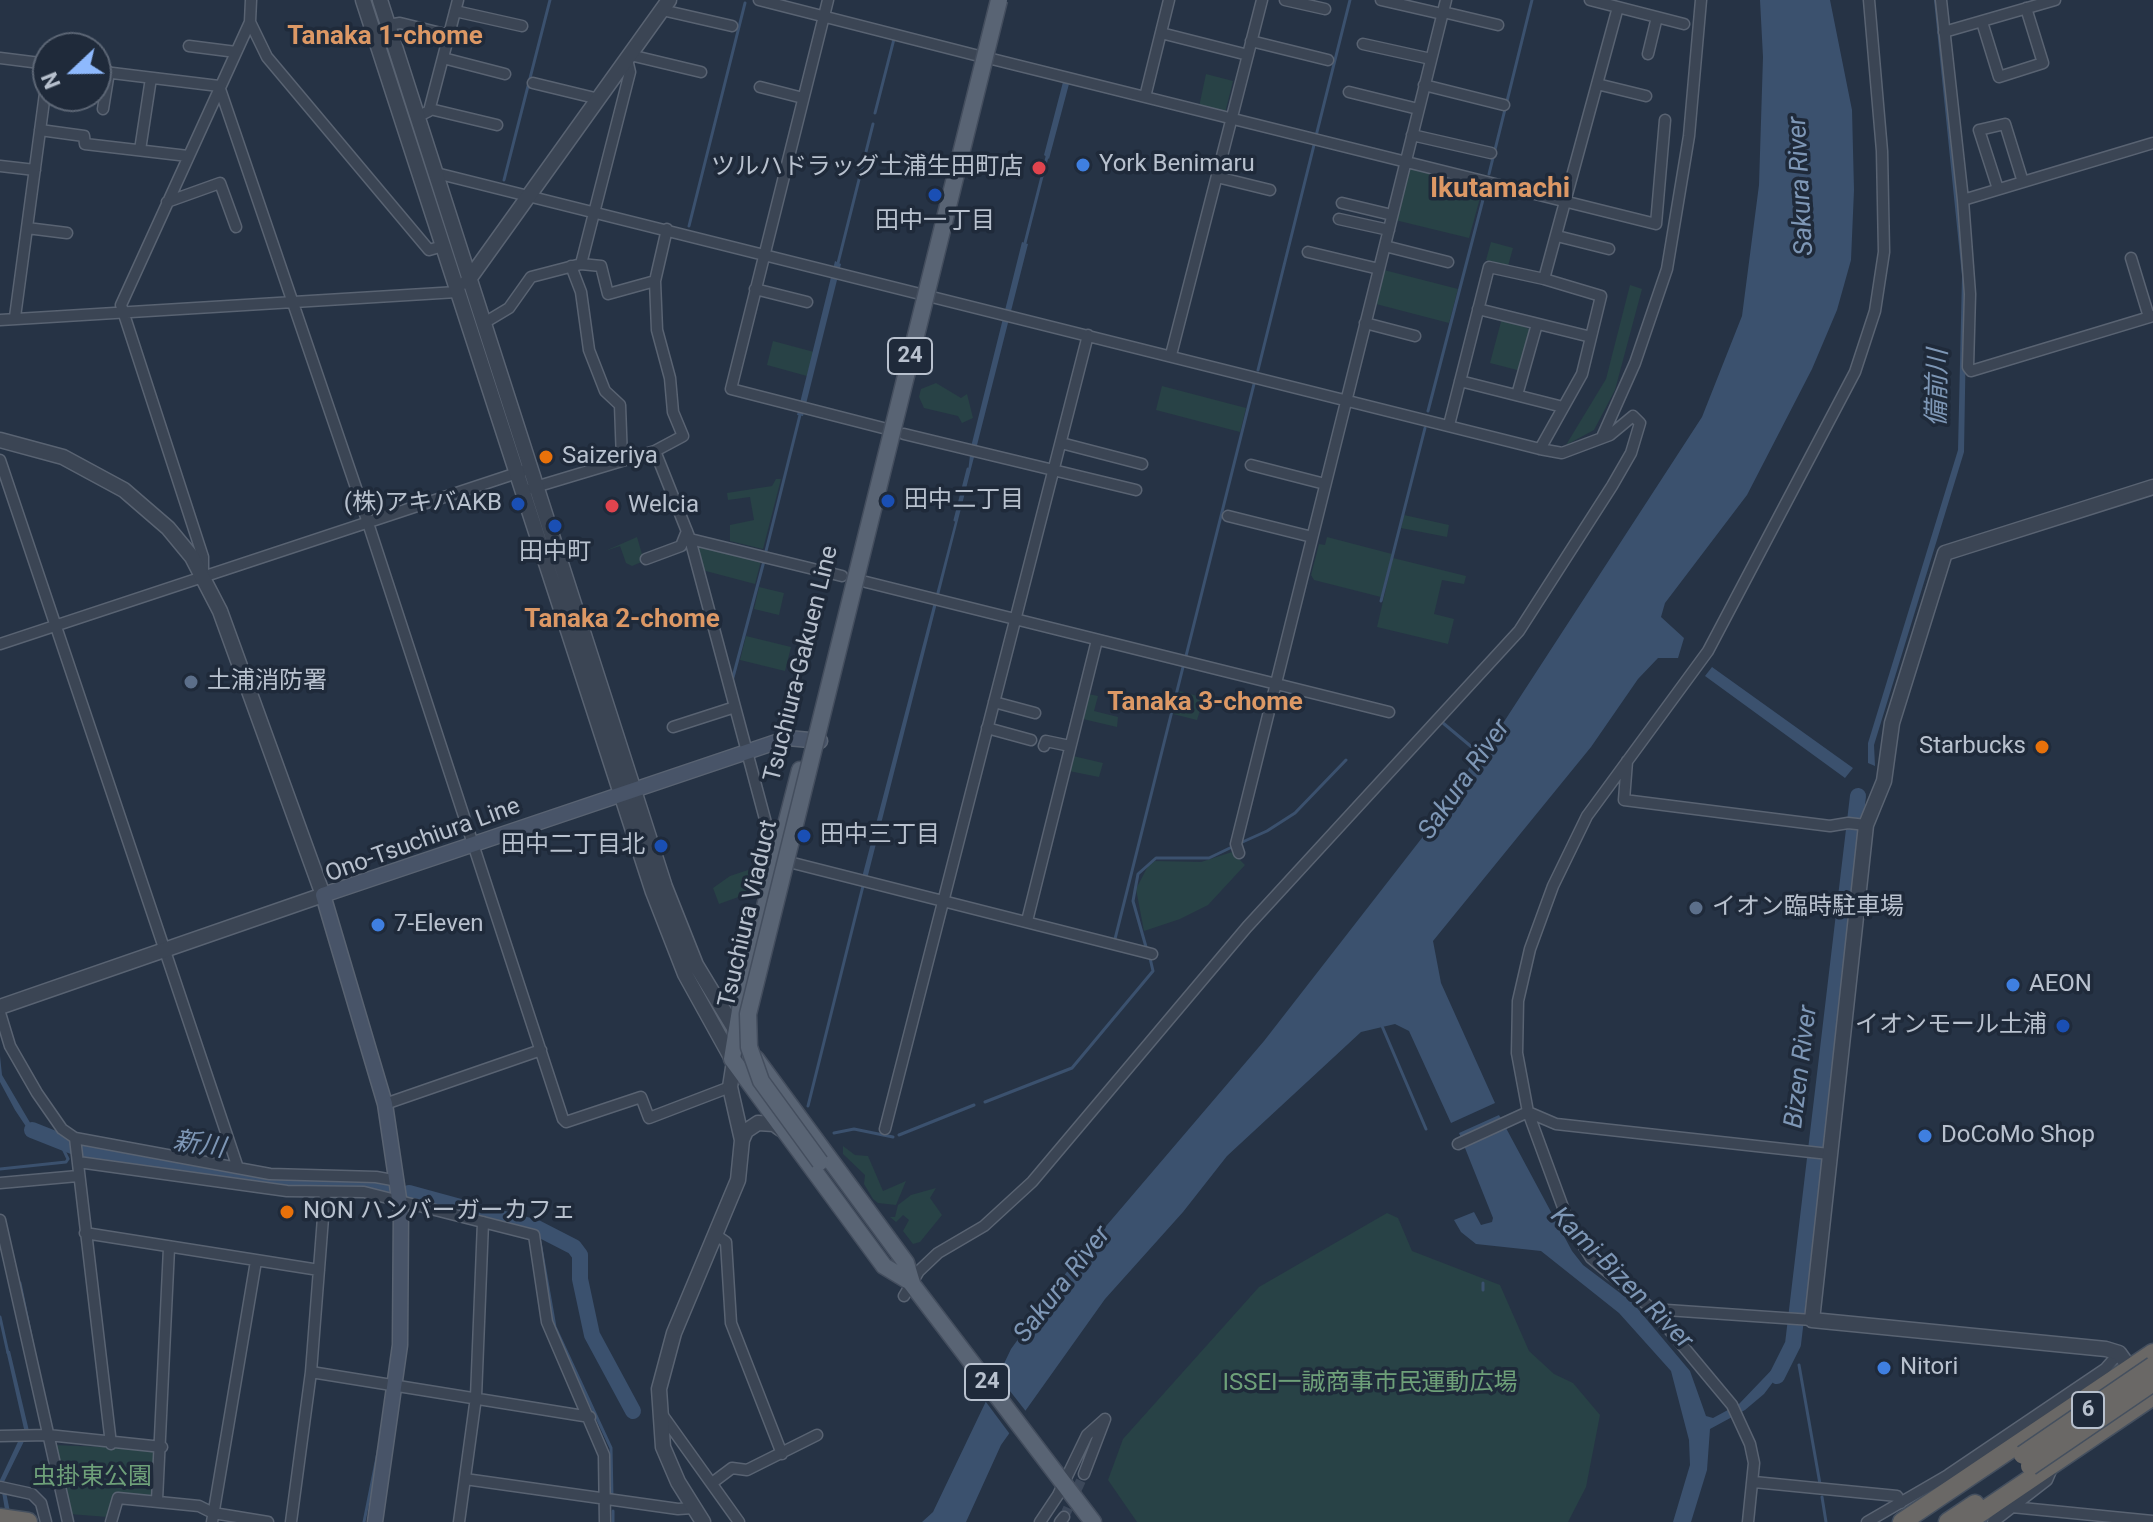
<!DOCTYPE html>
<html>
<head>
<meta charset="utf-8">
<style>
  body { margin:0 }
  #map { position:relative; width:2153px; height:1522px; overflow:hidden; background:#263345; font-family:Roboto,sans-serif }
  canvas { display:block }
  .north { position:absolute; left:32px; top:32px; width:80px; height:80px; box-sizing:border-box; background:#1f2a3a; border:2px solid #5c6675; border-radius:50%; rotate:248deg; font-size:22px; font-weight:700; line-height:32px; text-align:center; color:#b8c1ce }
  .north::after { content:''; display:block; margin:auto; width:28px; height:36px; background:#8eb9fd; clip-path:polygon(50% 0,100% 100%,50% 72%,0 100%) }
</style>
</head>
<body>
<div id="map">
<canvas width="2153" height="1522"></canvas>
<div class="north">N</div>
</div>
<script>
const context = document.querySelector('canvas').getContext('2d');
context.lineJoin = 'round';
function paint(path, color) {
  context.fillStyle = color;
  context.fill(path, 'evenodd');
}
function toPath(rows) {
  const path = new Path2D();
  for (const r of rows) {
    path.moveTo(r[0], r[1]);
    for (let i = 2; i < r.length; i += 2) path.lineTo(r[i], r[i + 1]);
  }
  return path;
}
function stroke(path, color, width, dash) {
  context.strokeStyle = color;
  context.lineWidth = width;
  context.lineCap = dash ? 'butt' : 'round';
  context.setLineDash(dash || []);
  context.stroke(path);
}
function write(font, color, halo, rows, align = 'center') {
  context.font = font + ' Roboto,"Noto Sans JP",sans-serif';
  context.lineWidth = 7;
  context.setLineDash([]);
  context.textBaseline = 'middle';
  context.strokeStyle = halo;
  context.fillStyle = color;
  for (const [text, x, y, turn = 0] of rows) {
    context.save();
    context.translate(x, y);
    context.rotate((+turn || 0) * Math.PI / 180);
    context.textAlign = isNaN(turn) ? turn : align;
    if (halo) context.strokeText(text, 0, 0);
    context.fillText(text, 0, 0);
    context.restore();
  }
}
const green = toPath([
  [1206,74,1233,81,1225,113,1199,107],
  [1408,168,1483,187,1469,238,1395,220],
  [1491,242,1513,248,1508,266,1486,260],
  [1384,270,1458,289,1449,323,1376,304],
  [1630,285,1642,289,1615,390,1594,430,1566,445,1606,379],
  [1502,318,1532,330,1521,371,1490,363],
  [773,341,814,352,807,376,767,365],
  [936,383,961,398,967,394,973,418,962,423,958,416,924,408,919,397,921,389],
  [1162,386,1246,408,1240,432,1156,410],
  [776,479,781,479,763,549,730,541,730,525,754,520,750,497,728,500,727,493,772,486],
  [1404,515,1449,525,1447,537,1401,528],
  [637,537,644,561,632,566,626,563,620,546,605,551],
  [1327,537,1392,554,1381,597,1314,580,1311,575,1319,544,1325,545],
  [697,544,761,561,755,584,702,570],
  [1393,558,1466,576,1464,584,1442,580,1434,614,1454,619,1448,644,1377,627],
  [759,587,784,593,779,615,754,609],
  [746,636,791,647,785,671,740,660],
  [1180,691,1204,698,1197,720,1173,714],
  [1088,694,1098,696,1094,711,1118,717,1117,727,1083,719],
  [1073,756,1103,763,1099,777,1069,771],
  [1232,852,1245,865,1208,905,1180,919,1144,931,1136,889,1148,866,1155,861,1201,862],
  [763,865,755,891,719,904,713,888,730,876],
  [843,1146,855,1155,868,1156,883,1191,906,1181,896,1205,878,1203,873,1199,864,1184,865,1175,843,1154],
  [936,1188,930,1198,942,1215,920,1242,913,1244,903,1231,909,1220,903,1215,896,1222,890,1217,895,1217,898,1205,911,1195],
  [1387,1213,1398,1218,1412,1251,1500,1285,1529,1351,1554,1374,1573,1383,1600,1415,1586,1487,1568,1522,1137,1522,1108,1480,1123,1439,1259,1287],
  [53,1445,159,1449,155,1497,117,1494,108,1517,69,1514]
]);
const water = toPath([
  [1760,0,1830,0,1852,110,1854,190,1851,260,1837,310,1812,369,1747,495,1665,603,1661,617,1684,638,1678,658,1658,658,1638,679,1591,747,1433,941,1441,983,1495,1103,1451,1123,1409,1031,1395,1024,1361,1032,1227,1156,1183,1212,1105,1299,1001,1445,966,1522,922,1522,933,1512,1011,1349,1066,1273,1264,1041,1460,789,1471,763,1496,734,1702,417,1742,316,1759,185,1763,57],
  [1934,0,1939,0,1967,276,1964,452,1874,745,1875,766,1868,763,1868,743,1958,450,1962,276],
  [1063,82,1069,84,1049,159,1044,155],
  [1022,242,1028,244,865,887,860,885,968,472,971,447],
  [835,261,841,264,803,416,797,415],
  [1712,667,1853,768,1845,778,1705,676],
  [0,1056,2,1075,32,1126,53,1133,53,1140,29,1131,15,1110,0,1082],
  [1499,1115,1572,1251,1583,1265,1632,1302,1690,1371,1706,1416,1713,1418,1739,1404,1784,1357,1789,1361,1764,1394,1745,1410,1710,1429,1707,1470,1691,1522,1673,1522,1690,1465,1689,1440,1671,1371,1619,1313,1541,1251,1476,1244,1461,1232,1454,1220,1474,1212,1481,1225,1492,1222,1493,1218,1459,1133],
  [6,1350,10,1351,29,1431,4,1482,12,1522,7,1522,0,1480,24,1429]
]);
const pier = toPath([
  [995,1372,1028,1414,1012,1437,983,1398]
]);
const stream = toPath([
  [875,113,894,39],
  [1316,136,1350,0],
  [1489,174,1532,0],
  [504,180,550,0],
  [689,226,745,3],
  [1025,243,1048,153],
  [838,263,873,124],
  [1258,370,1314,145],
  [1428,411,1486,188],
  [955,520,968,469],
  [766,551,800,415],
  [1381,601,1425,428],
  [1186,656,1254,384],
  [732,681,764,561],
  [1443,723,1480,754],
  [1238,844,1267,831,1295,813,1346,760],
  [1115,939,1183,667],
  [1146,947,1133,901,1138,874,1156,858,1209,858,1232,847],
  [1382,1026,1426,1129],
  [985,1102,1072,1068,1153,971,1150,958],
  [808,1106,863,886],
  [834,1133,854,1129,893,1137],
  [899,1135,974,1105],
  [0,1169,66,1162,68,1159,58,1138],
  [540,1242,555,1327,611,1448,612,1497],
  [20,1283,32,1341],
  [1483,1290,1483,1283],
  [0,1317,8,1353],
  [1799,1365,1820,1484],
  [1822,1497,1826,1522],
  [613,1511,613,1522],
  [364,1522,379,1447]
]);
const river = toPath([
  [32,1130,85,1151,224,1175,288,1183,362,1183,391,1189],
  [409,1193,537,1228,574,1247,580,1255,580,1279,592,1335,633,1411],
  [1777,1376,1793,1344,1858,796]
]);
const minorTunnel = toPath([
  [1064,1517,1084,1474]
]);
const minor = toPath([
  [251,0,250,22,267,57,429,250,443,246],
  [759,0,979,56],
  [828,0,731,389,887,429],
  [1285,0,1325,9],
  [1381,0,1442,14],
  [1590,0,1684,24],
  [1941,0,1963,200,2153,143],
  [662,10,732,26],
  [455,11,522,26],
  [1443,12,1498,25],
  [1982,22,1999,77,2043,63,2026,8],
  [388,25,400,23,449,35],
  [1944,32,2055,0],
  [1161,33,1248,55],
  [1251,41,1328,60],
  [1363,44,1431,59],
  [189,46,236,52],
  [1648,54,1657,17],
  [630,55,701,72],
  [0,58,48,64],
  [443,58,505,74],
  [992,59,1656,224,1665,120],
  [96,71,219,86,368,523,563,1119,566,1122,641,1097,649,1118,730,1087],
  [533,83,599,99],
  [1597,84,1646,96],
  [1424,85,1504,105],
  [760,87,803,98],
  [1349,92,1418,109],
  [1145,97,1169,0],
  [103,109,109,72],
  [430,109,497,125],
  [417,117,429,111,458,0],
  [40,130,84,136,85,144,188,156],
  [1412,135,1491,153],
  [140,150,151,78],
  [0,166,35,170],
  [436,173,1540,449,1562,453,1610,435,1633,416,1640,423,1631,453,1612,486,1519,631,1247,927,1032,1182,984,1226,938,1253,919,1271,904,1296],
  [1217,177,1270,190],
  [1998,189,1979,130,2005,124,2023,182],
  [1963,200,1970,294,1968,367,1971,371,2153,316],
  [167,202,220,183,236,227],
  [1342,203,1392,215],
  [1339,219,1389,230],
  [27,228,67,233],
  [1557,236,1609,249],
  [1385,246,1448,262],
  [1308,252,1379,269],
  [2131,258,2149,317],
  [581,264,601,266,608,294,655,281],
  [571,266,581,292,589,350,605,391,620,405,622,460],
  [1544,279,1618,7],
  [755,289,807,302],
  [1478,309,1591,337],
  [15,317,48,71],
  [0,320,457,292],
  [484,323,509,308,531,277,581,264,630,72,627,59],
  [1365,323,1415,336],
  [1171,355,1262,0],
  [1460,381,1563,407],
  [1517,395,1537,324],
  [1449,425,1489,267,1544,279,1601,296,1582,374,1540,449],
  [904,434,1136,490],
  [1603,435,1635,363,1667,269,1689,136,1701,0],
  [1061,443,1142,464],
  [655,451,683,436,673,412,670,378,657,330,655,281,667,229],
  [0,460,238,1168],
  [1251,465,1325,484],
  [532,488,655,451,690,539,769,834,773,842,782,844],
  [1228,516,1312,537],
  [690,539,842,576],
  [646,559,681,546,687,531],
  [203,575,203,557,121,305,250,22],
  [866,582,1389,712],
  [0,644,523,471],
  [994,702,1035,713],
  [673,727,735,707],
  [987,728,1031,740],
  [1044,746,1046,741,1070,746],
  [1627,761,1624,800,1830,826,1848,823,1866,825],
  [1239,853,1236,844,1446,0],
  [789,862,1152,954],
  [1027,921,1097,640],
  [0,1013,10,1046,37,1093,62,1129,75,1138,270,1174,376,1177,398,1181],
  [385,1104,541,1050],
  [885,1129,1088,335],
  [75,1138,111,1444],
  [1458,1144,1528,1112,1556,1124,1829,1154],
  [78,1162,287,1191,364,1192,534,1235,547,1322,604,1455,605,1522],
  [0,1183,78,1176],
  [0,1220,68,1522],
  [85,1233,319,1270],
  [716,1235,726,1242,731,1323,782,1454],
  [1652,1309,1812,1320],
  [311,1372,590,1417],
  [661,1413,739,1522],
  [0,1436,48,1435,162,1447],
  [1084,1474,1105,1419],
  [465,1479,678,1509,693,1508],
  [1754,1482,1897,1496,1901,1503],
  [712,1483,732,1468,747,1470,817,1435],
  [0,1487,32,1494,41,1503,46,1522],
  [157,1500,169,1248],
  [2012,1507,2153,1521],
  [111,1522,118,1498,199,1506,213,1513,268,1522],
  [212,1522,256,1261],
  [291,1522,311,1372,325,1192],
  [459,1522,476,1397,483,1222],
  [1040,1522,1058,1495,1087,1435,1105,1419],
  [1060,1522,1064,1517],
  [1748,1522,1754,1463,1750,1444,1732,1405,1652,1309,1591,1258,1568,1221,1528,1112,1517,1053,1518,1001,1530,949,1553,886,1587,816,1708,651,1855,372,1875,311,1884,252,1882,151,1869,0],
  [1867,1522,1948,1475,2105,1369,2119,1353],
  [1993,1522,2047,1480,2053,1466]
]);
const tertiary = toPath([
  [363,0,653,892,685,974,732,1059],
  [380,0,665,887,696,965,739,1036],
  [467,282,669,0],
  [0,440,63,457,124,490,168,528,192,557,220,611,323,895,0,1007],
  [742,1140,746,1131,758,1123,774,1124,781,1129],
  [2134,1374,2119,1353,2106,1349,1812,1320,1866,825,1884,781,1892,723,1945,553,2153,487],
  [703,1522,678,1482,663,1447,659,1389,674,1333,738,1180,742,1140,730,1087,735,1055]
]);
const secondary = toPath([
  [375,1522,400,1345,401,1212,385,1104,323,895,788,738,820,741]
]);
const primary = toPath([
  [800,770,743,992,732,1059,884,1266,912,1283],
  [756,1059,906,1263,912,1283],
  [905,1275,1093,1522]
]);
const trunk = toPath([
  [0,1518,28,1522],
  [1902,1522,2153,1353],
  [1948,1522,1975,1504],
  [1967,1522,2153,1396]
]);
const primaryBridge = toPath([
  [820,1162,761,1081,749,1047,748,1014,999,0]
]);
const trunkBridge = toPath([
  [2023,1455,2153,1366],
  [2030,1466,2153,1382]
]);
const markers = [
  [1083,165,8,"#3f7fe0"],
  [1039,168,8,"#e0444e"],
  [935,195,8,"#1a4fb4"],
  [546,457,8,"#e8710a"],
  [888,501,8,"#1a4fb4"],
  [518,504,8,"#1a4fb4"],
  [612,506,8,"#e0444e"],
  [555,526,8,"#1a4fb4"],
  [191,682,8,"#5c6f8a"],
  [2042,747,8,"#e8710a"],
  [804,836,8,"#1a4fb4"],
  [661,846,8,"#1a4fb4"],
  [1696,908,8,"#5c6f8a"],
  [378,925,8,"#3f7fe0"],
  [2013,985,8,"#3f7fe0"],
  [2063,1026,8,"#1a4fb4"],
  [1925,1136,8,"#3f7fe0"],
  [287,1212,8,"#e8710a"],
  [1884,1368,8,"#3f7fe0"]
];
const shields = [
  [910,356,44],
  [987,1382,44],
  [2088,1410,32]
];
const shieldNames = [
  ["24",910,356],
  ["24",987,1382],
  ["6",2088,1410]
];
const poiNames = [
  ["York Benimaru",1099,165],
  ["ツルハドラッグ土浦生田町店",1023,168,"right"],
  ["田中一丁目",935,222,"center"],
  ["Saizeriya",562,457],
  ["田中二丁目",904,501],
  ["(株)アキバAKB",502,504,"right"],
  ["Welcia",628,506],
  ["田中町",555,553,"center"],
  ["土浦消防署",207,682],
  ["Starbucks",2026,747,"right"],
  ["田中三丁目",820,836],
  ["田中二丁目北",645,846,"right"],
  ["イオン臨時駐車場",1712,908],
  ["7-Eleven",394,925],
  ["AEON",2029,985],
  ["イオンモール土浦",2047,1026,"right"],
  ["DoCoMo Shop",1941,1136],
  ["NON ハンバーガーカフェ",303,1212],
  ["Nitori",1900,1368]
];
const streetNames = [
  ["Tsuchiura-Gakuen Line",802,664,-76],
  ["Ono-Tsuchiura Line",423,841,-20],
  ["Tsuchiura Viaduct",749,914,-77]
];
const parkNames = [
  ["ISSEI一誠商事市民運動広場",1370,1384],
  ["虫掛東公園",92,1478]
];
const neighbourhoodNames = [
  ["Tanaka 1-chome",385,37],
  ["Tanaka 2-chome",622,620],
  ["Tanaka 3-chome",1205,703]
];
const waterNames = [
  ["Sakura River",1802,186,-93],
  ["備前川",1939,388,-89],
  ["Sakura River",1465,780,-55],
  ["Bizen River",1802,1067,-83],
  ["新川",199,1146,9],
  ["Kami-Bizen River",1621,1279,45],
  ["Sakura River",1063,1285,-52]
];
const quarterNames = [
  ["Ikutamachi",1500,190]
];
paint(green, '#284246');
paint(water, '#3b516e');
paint(pier, '#263345');
stroke(stream, '#3b516e', 3);
stroke(river, '#3b516e', 16);
stroke(minorTunnel, '#3c485a', 10, [10, 5]);
stroke(minor, '#596372', 13);
stroke(tertiary, '#596372', 17);
stroke(secondary, '#596372', 17);
stroke(primary, '#444e5e', 19);
stroke(trunk, '#45505f', 21);
stroke(minor, '#3b4554', 10);
stroke(tertiary, '#3b4554', 14);
stroke(secondary, '#485468', 14);
stroke(primary, '#596474', 16);
stroke(trunk, '#6a6866', 18);
stroke(primaryBridge, '#444e5e', 19, []);
stroke(trunkBridge, '#45505f', 21, []);
stroke(primaryBridge, '#596474', 16);
stroke(trunkBridge, '#6a6866', 18);
for (const [x, y, r, color] of markers) {
  const dot = new Path2D();
  dot.arc(x, y, r, 0, 2 * Math.PI);
  context.fillStyle = color;
  context.fill(dot);
  stroke(dot, '#1f2a3a', 3);
}
for (const [x, y, w] of shields) {
  const box = new Path2D();
  box.roundRect(x - w / 2, y - 18, w, 36, 6);
  context.fillStyle = '#1f2a3a';
  context.fill(box);
  stroke(box, '#b8c1ce', 2);
}
write('bold 22px', '#b8c1ce', null, shieldNames);
write('24px', '#b8c1ce', '#1f2a3a', poiNames, 'left');
write('24px', '#b8c1ce', '#1f2a3a', streetNames);
write('24px', '#6ea079', '#1f2a3a', parkNames);
write('bold 26px', '#dc9865', '#1f2a3a', neighbourhoodNames);
write('italic 26px', '#7e97b6', '#1f2a3a', waterNames);
write('bold 28px', '#dc9865', '#1f2a3a', quarterNames);
</script>
</body>
</html>
